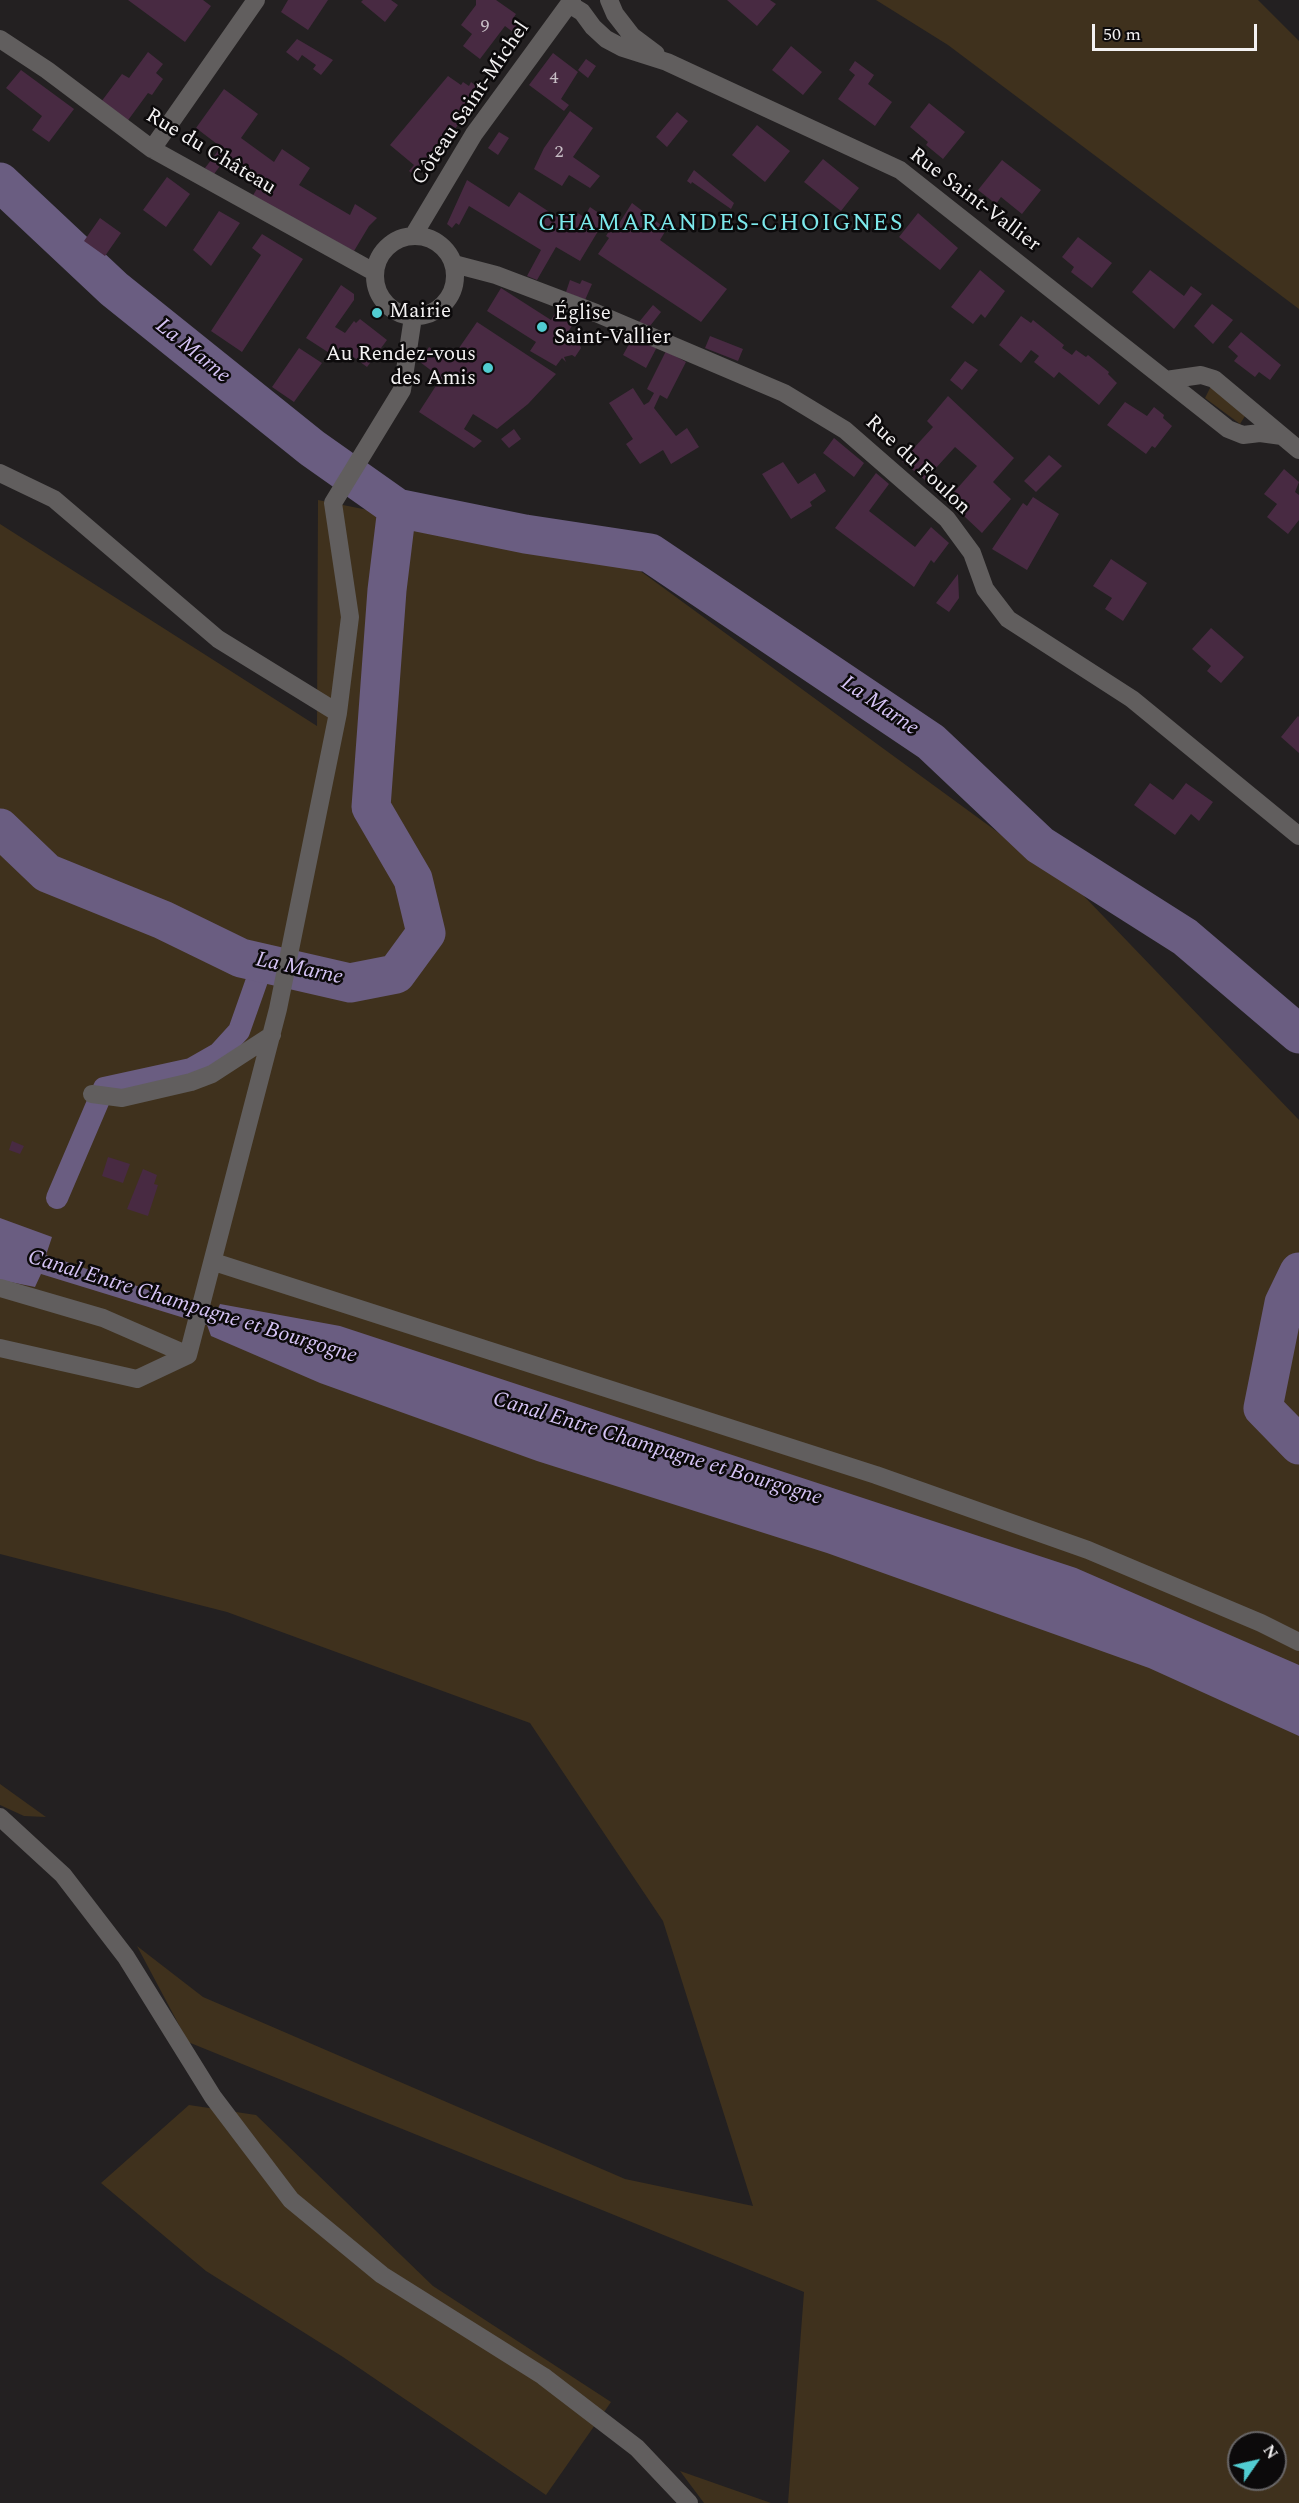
<!DOCTYPE html>
<html>
<head>
<meta charset="utf-8">
<style>
  body { margin:0 }
  #map { position:relative; width:1299px; height:2503px; overflow:hidden; background:#232021; font-family:Spectral,serif }
  canvas { display:block }
  .north { position:absolute; left:1227px; top:2431px; width:60px; height:60px; box-sizing:border-box; background:#0c0a0b; border:2px solid #686667; border-radius:50%; rotate:56deg; font-size:16px; font-weight:700; line-height:24px; text-align:center; color:#f3f1f2 }
  .north::after { content:''; display:block; margin:auto; width:21px; height:27px; background:#51ccd1; clip-path:polygon(50% 0,100% 100%,50% 72%,0 100%) }
  .scale { position:absolute; left:1092px; top:24px; width:165px; height:27px; box-sizing:border-box; border:3px solid #f3f1f2; border-top:0; padding-left:8px; font-size:18px; line-height:21px; white-space:nowrap; color:#f3f1f2; -webkit-text-stroke:4px #0c0a0b; paint-order:stroke }
</style>
</head>
<body>
<div id="map">
<canvas width="1299" height="2503"></canvas>
<div class="north">N</div>
<div class="scale">50 m</div>
</div>
<script>
const context = document.querySelector('canvas').getContext('2d');
context.lineJoin = 'round';
function paint(path, color) {
  context.fillStyle = color;
  context.fill(path, 'evenodd');
}
function toPath(rows) {
  const path = new Path2D();
  for (const r of rows) {
    if (r.length === 3) {
      path.moveTo(r[0] + r[2], r[1]);
      path.arc(r[0], r[1], r[2], 0, 2 * Math.PI);
      continue;
    }
    path.moveTo(r[0], r[1]);
    for (let i = 2; i < r.length; i += 2) path.lineTo(r[i], r[i + 1]);
  }
  return path;
}
function stroke(path, color, width, dash) {
  context.strokeStyle = color;
  context.lineWidth = width;
  context.lineCap = dash ? 'butt' : 'round';
  context.setLineDash(dash || []);
  context.stroke(path);
}
function write(font, color, halo, rows, align = 'center') {
  context.font = font + ' Spectral,serif';
  context.lineWidth = 5;
  context.setLineDash([]);
  context.textBaseline = 'middle';
  context.strokeStyle = halo;
  context.fillStyle = color;
  for (const [text, x, y, turn = 0] of rows) {
    context.save();
    context.translate(x, y);
    context.rotate((+turn || 0) * Math.PI / 180);
    context.textAlign = isNaN(turn) ? turn : align;
    if (halo) context.strokeText(text, 0, 0);
    context.fillText(text, 0, 0);
    context.restore();
  }
}
const green = toPath([
  [876,0,1258,0,1299,41,1299,309,948,45],
  [1211,386,1245,416,1240,424,1205,398],
  [318,500,628,562,1081,893,1299,1120,1299,2503,788,2503,804,2292,188,2042,137,1946,203,1997,625,2179,753,2206,663,1921,530,1723,227,1612,0,1554,0,524,317,726],
  [1239,2443,1275,2443,1275,2479,1239,2479],
  [0,1784,46,1817,24,1816,0,1805],
  [189,2105,256,2115,433,2286,611,2402,546,2495,343,2357,206,2271,101,2183],
  [680,2471,771,2503,704,2503]
]);
const water = toPath([
  [0,1218,52,1237,46,1255,216,1313,220,1304,340,1326,1076,1568,1299,1665,1299,1736,1149,1668,827,1553,537,1461,320,1383,211,1336,207,1325,41,1274,35,1287,0,1280]
]);
const canal = toPath([
  [57,1198,104,1088,191,1069,219,1053,239,1031,263,963]
]);
const river = toPath([
  [0,182,114,289,312,448,397,508],
  [0,828,47,873,163,920,241,958,350,983,396,974,426,933,413,879,371,807,387,590,397,508,525,534,650,553,931,742,1040,845,1185,937,1299,1034],
  [1299,1272,1284,1303,1263,1408,1299,1445]
]);
const building = toPath([
  [128,0,203,0,211,6,185,42],
  [288,0,328,0,308,30,281,12],
  [363,0,391,0,398,5,385,22,361,2],
  [476,0,496,0,516,14,514,17,530,29,522,39,505,26,480,59,463,46,472,34,461,25,476,5],
  [727,0,770,0,776,4,757,26],
  [297,39,333,60,321,75,313,69,316,65,302,55,298,61,286,52],
  [791,46,822,72,803,95,772,70],
  [148,52,163,64,156,73,163,79,152,95,148,93,126,123,101,102,122,74,129,78],
  [553,53,578,72,561,99,569,105,564,111,529,85],
  [586,59,596,66,588,78,578,70],
  [855,61,874,75,868,84,892,102,875,126,838,99,855,75,849,70],
  [21,70,74,109,49,142,32,130,42,116,6,88],
  [448,76,461,85,463,82,469,86,471,82,476,86,473,90,480,95,449,137,414,175,409,171,414,165,390,145],
  [224,89,258,114,241,138,274,162,282,149,310,168,299,185,350,215,355,204,377,218,369,226,354,251,252,197,261,182,226,158,214,174,205,168,221,147,196,128],
  [929,103,965,132,943,159,926,145,928,142,910,127],
  [570,111,593,128,573,157,600,176,590,188,569,175,562,186,534,169,544,148],
  [677,112,688,121,667,147,656,137],
  [757,125,790,151,765,182,732,155],
  [499,132,509,138,498,155,488,148],
  [823,159,859,188,841,211,804,182],
  [1002,160,1041,190,1022,214,1001,197,996,204,978,190],
  [694,170,734,203,731,209,692,182,691,184,687,181],
  [167,177,190,194,166,227,143,210],
  [467,180,509,207,519,192,557,217,561,211,572,219,576,212,584,217,590,207,606,218,580,261,556,247,537,280,527,276,541,250,469,206,459,225,456,223,452,228,447,224],
  [632,203,661,225,663,221,669,225,660,240,727,289,701,322,598,254,609,238,606,236,609,231,613,233],
  [219,211,240,223,211,266,193,250],
  [918,213,958,248,940,270,899,237],
  [100,218,121,233,105,256,84,241],
  [262,234,303,259,242,352,211,331,261,255,252,248],
  [1078,237,1112,263,1092,288,1071,272,1074,267,1062,257],
  [980,270,1005,291,985,318,981,314,973,324,951,307],
  [1150,270,1184,296,1191,286,1202,294,1174,329,1132,292],
  [570,280,580,284,582,280,592,284,585,300,566,292],
  [341,285,354,294,354,300,335,327,345,333,354,321,356,323,360,319,387,340,367,367,340,347,334,356,306,338],
  [501,288,551,320,558,308,575,321,568,332,573,331,569,334,578,341,581,348,575,357,572,355,564,357,566,362,562,358,556,366,530,351,536,342,487,311],
  [1212,304,1233,320,1213,344,1194,326],
  [653,305,661,312,650,326,639,322],
  [1021,316,1031,323,1033,320,1064,345,1062,348,1072,355,1076,350,1086,357,1088,355,1109,372,1108,374,1117,383,1099,405,1059,372,1054,378,1034,362,1039,356,1031,350,1021,363,999,345],
  [477,322,556,374,528,404,497,429,473,414,464,429,482,441,474,448,419,412,441,378,420,362,429,347,450,361],
  [1241,332,1281,365,1270,380,1259,372,1255,377,1234,361,1238,356,1228,347],
  [634,335,657,347,646,368,623,355],
  [710,336,743,349,738,361,705,348],
  [299,348,322,363,294,402,272,387],
  [666,351,686,362,667,399,660,395,654,408,676,436,687,428,699,447,671,464,663,450,640,464,626,444,633,439,609,403,633,388,644,405,649,402,654,393,647,389],
  [965,361,978,370,962,390,950,380],
  [948,396,1014,458,993,482,1011,499,982,533,947,500,977,466,955,447,925,480,902,461,933,427,927,421],
  [1125,402,1147,416,1154,407,1164,415,1163,418,1172,426,1155,448,1152,446,1146,454,1107,425],
  [514,429,521,439,509,448,501,439],
  [834,438,864,463,854,477,823,453],
  [1049,455,1062,466,1036,492,1024,481],
  [783,462,798,484,815,473,826,491,810,502,812,506,791,519,762,474],
  [1284,469,1299,482,1295,492,1299,495,1299,520,1288,534,1267,517,1277,504,1264,494],
  [876,473,889,484,869,511,915,547,931,527,949,543,934,563,931,560,914,587,835,528],
  [1033,497,1059,514,1027,570,992,549,1023,503,1027,506],
  [1111,559,1147,583,1123,621,1105,609,1112,598,1093,586],
  [958,574,959,598,949,612,936,603],
  [1211,628,1244,657,1221,683,1207,671,1211,666,1192,649],
  [1298,716,1299,717,1299,753,1281,737],
  [1150,783,1173,800,1186,783,1213,802,1199,821,1191,814,1175,835,1134,805],
  [12,1141,24,1146,20,1154,9,1150],
  [108,1157,130,1164,123,1183,102,1176],
  [143,1169,157,1175,154,1184,158,1185,148,1216,127,1209]
]);
const minor = toPath([
  [609,0,615,14,632,36,656,54],
  [569,4,582,12,593,27,606,39,623,48,667,62,900,170,1228,429,1243,435,1260,433,1282,436],
  [0,39,47,70,152,149,374,272],
  [152,149,256,0],
  [415,276,40],
  [413,236,474,134,572,0],
  [454,264,496,275,596,313,784,393,845,430,947,519,972,553,985,589,1008,619,1132,699,1299,836],
  [1166,380,1201,375,1214,379,1299,450],
  [0,473,54,499,218,639,338,713],
  [92,1094,122,1098,191,1082,212,1074,272,1035],
  [214,1262,876,1475,1088,1550,1261,1623,1299,1642],
  [0,1288,103,1318,188,1355],
  [0,1348,137,1379,188,1355,278,1009,338,713,350,617,333,503,402,390,413,317],
  [0,1817,63,1875,126,1957,213,2097,291,2200,382,2275,543,2376,637,2448,689,2503]
]);
const markers = [
  [377,313,6,"#51ccd1"],
  [542,327,6,"#51ccd1"],
  [488,368,6,"#51ccd1"]
];
const numberNames = [
  ["9",485,27],
  ["4",554,79],
  ["2",559,153]
];
const streetNames = [
  ["Côteau Saint-Michel",472,104,-56],
  ["Rue du Château",210,153,31],
  ["Rue Saint-Vallier",974,201,37],
  ["Rue du Foulon",917,466,43]
];
const poiNames = [
  ["Mairie",389,313],
  ["Église",554,315],
  ["Saint-Vallier",554,339],
  ["Au Rendez-vous",476,356,"right"],
  ["des Amis",476,380,"right"]
];
const waterNames = [
  ["La Marne",192,352,39],
  ["La Marne",879,707,34],
  ["La Marne",299,970,12],
  ["Canal Entre Champagne et Bourgogne",192,1308,17],
  ["Canal Entre Champagne et Bourgogne",657,1450,17]
];
const quarterNames = [
  ["CHAMARANDES-CHOIGNES",721,225]
];
paint(green, '#3f311d');
paint(water, '#6a5d81');
stroke(canal, '#6a5d81', 22);
stroke(river, '#6a5d81', 39);
paint(building, '#482a42');
stroke(minor, '#615e5e', 18);
for (const [x, y, r, color] of markers) {
  const dot = new Path2D();
  dot.arc(x, y, r, 0, 2 * Math.PI);
  context.fillStyle = color;
  context.fill(dot);
  stroke(dot, '#0c0a0b', 2);
}
write('18px', '#c8bfc6', null, numberNames);
write('21px', '#f3f1f2', '#0c0a0b', streetNames);
write('21px', '#f3f1f2', '#0c0a0b', poiNames, 'left');
write('italic 22px', '#d5c3f5', '#0c0a0b', waterNames);
context.letterSpacing = '1.5px';
write('24px', '#7ce8eb', '#0c0a0b', quarterNames);
context.letterSpacing = '0px';
</script>
</body>
</html>
